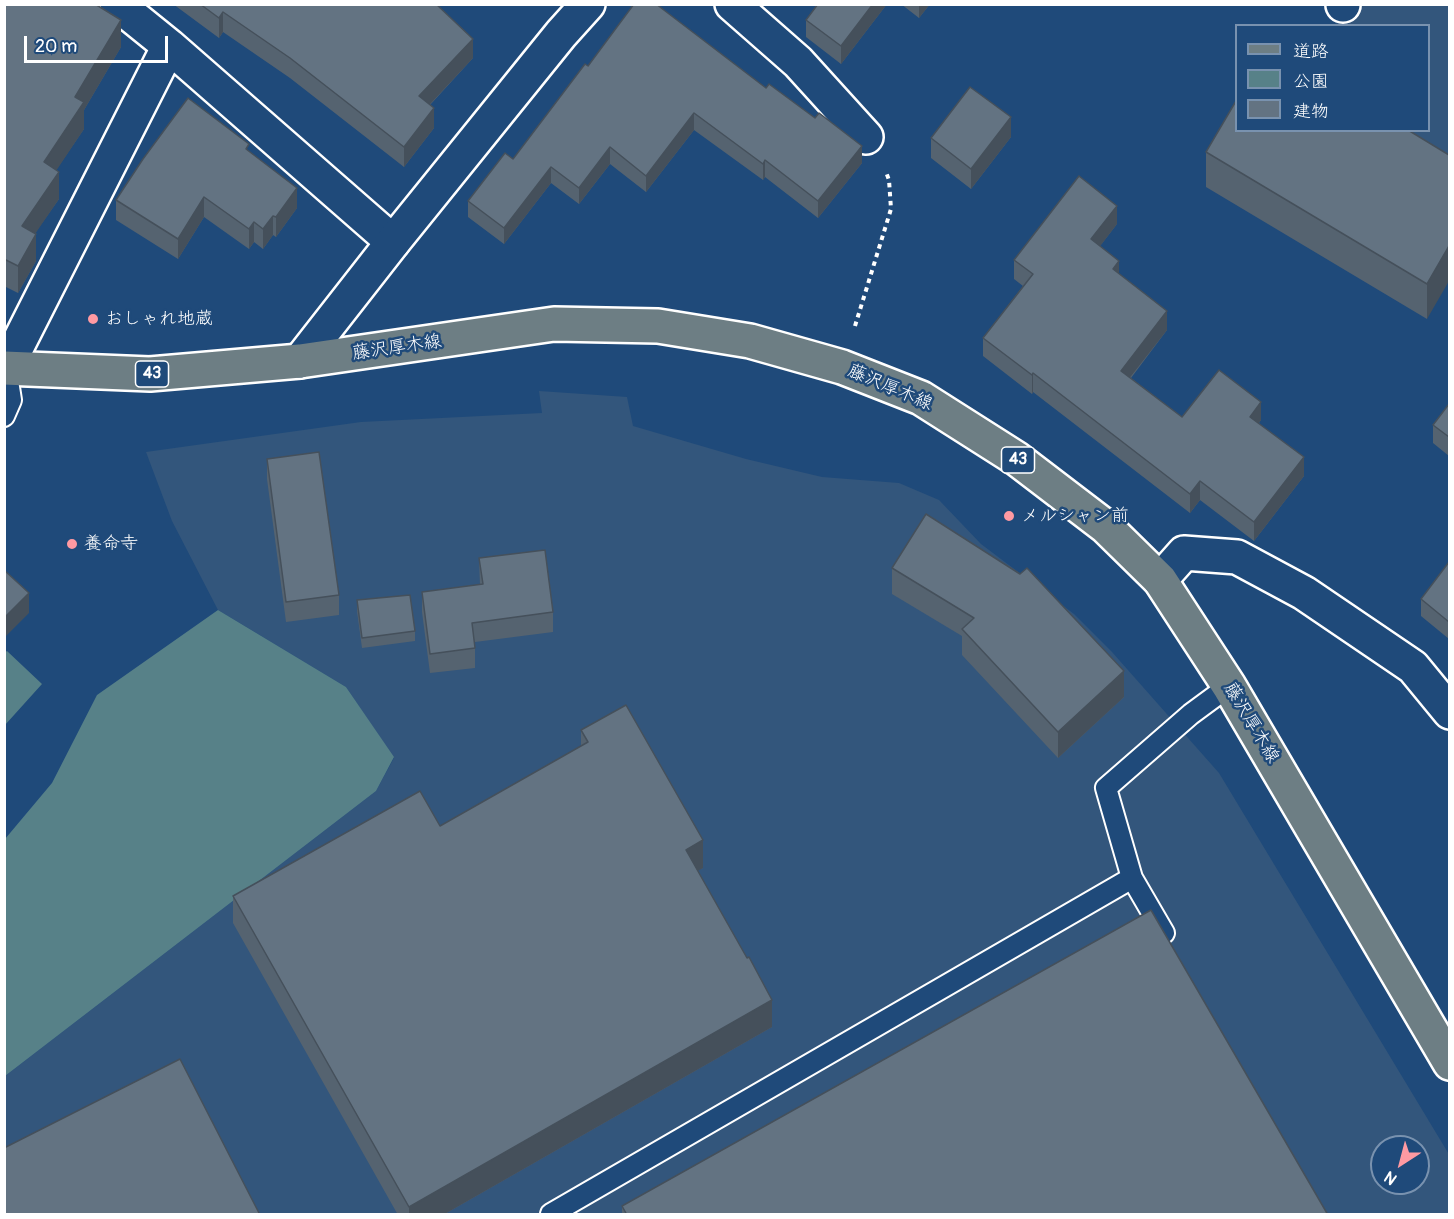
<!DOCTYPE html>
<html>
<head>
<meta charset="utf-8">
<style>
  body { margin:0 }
  #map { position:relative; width:1454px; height:1219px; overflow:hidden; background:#1f4a7a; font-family:Pangolin,"Klee One",sans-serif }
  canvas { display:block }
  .frame { position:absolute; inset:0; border:6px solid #fff; pointer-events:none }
  .legend { position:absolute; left:1235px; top:24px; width:195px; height:108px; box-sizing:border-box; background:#1f4a7a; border:2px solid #7992af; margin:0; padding:8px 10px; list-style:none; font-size:18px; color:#fff }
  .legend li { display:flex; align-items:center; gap:12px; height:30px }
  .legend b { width:30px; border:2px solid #7992af }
  .north { position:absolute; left:1370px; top:1135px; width:60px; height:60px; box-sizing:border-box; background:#1f4a7a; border:2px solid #7992af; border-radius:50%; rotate:216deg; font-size:16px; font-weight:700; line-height:24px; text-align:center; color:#fff }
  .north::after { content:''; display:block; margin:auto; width:21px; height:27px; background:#ff9aa2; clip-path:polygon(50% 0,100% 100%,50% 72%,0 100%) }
  .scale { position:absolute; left:24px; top:36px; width:144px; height:27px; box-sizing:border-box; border:3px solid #fff; border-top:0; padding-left:8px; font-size:18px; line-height:21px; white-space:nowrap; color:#fff; -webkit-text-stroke:4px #1f4a7a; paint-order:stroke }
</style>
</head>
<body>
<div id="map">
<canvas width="1454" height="1219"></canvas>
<div class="frame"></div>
<ul class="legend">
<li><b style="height:8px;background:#6d7e84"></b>道路</li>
<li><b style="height:16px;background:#578188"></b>公園</li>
<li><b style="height:16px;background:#637382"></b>建物</li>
</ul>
<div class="north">N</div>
<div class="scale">20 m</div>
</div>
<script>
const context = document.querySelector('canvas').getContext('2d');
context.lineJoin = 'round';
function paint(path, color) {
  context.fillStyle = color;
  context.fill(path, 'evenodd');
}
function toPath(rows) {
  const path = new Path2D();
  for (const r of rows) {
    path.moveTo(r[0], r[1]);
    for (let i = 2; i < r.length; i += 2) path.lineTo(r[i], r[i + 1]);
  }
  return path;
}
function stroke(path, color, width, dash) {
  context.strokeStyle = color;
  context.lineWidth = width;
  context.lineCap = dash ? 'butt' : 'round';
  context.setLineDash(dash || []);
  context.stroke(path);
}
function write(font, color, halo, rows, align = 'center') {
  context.font = font + ' Pangolin,"Klee One",sans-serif';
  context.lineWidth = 5;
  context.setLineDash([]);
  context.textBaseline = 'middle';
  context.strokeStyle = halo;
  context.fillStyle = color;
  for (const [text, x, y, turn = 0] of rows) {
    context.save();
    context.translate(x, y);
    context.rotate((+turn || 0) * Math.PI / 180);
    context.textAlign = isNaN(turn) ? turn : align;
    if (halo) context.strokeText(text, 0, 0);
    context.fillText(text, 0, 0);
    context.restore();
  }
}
const built = toPath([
  [1361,5,1449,5,1449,164,1398,131,1428,130,1428,26,1333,26],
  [539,391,627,397,633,426,746,459,822,477,899,483,939,500,981,544,1074,614,1112,652,1219,773,1450,1156,1449,1214,5,1214,5,1076,376,791,394,758,346,687,218,610,172,521,146,452,361,422,542,413],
  [1382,1147,1418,1147,1418,1183,1382,1183]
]);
const green = toPath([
  [218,610,346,687,394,757,376,791,5,1076,5,839,52,783,97,695],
  [7,651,42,684,5,725,4,653]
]);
const path = toPath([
  [855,326,891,209,889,180,886,172]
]);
const lane = toPath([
  [4,416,11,400,6,368],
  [1132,878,1106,788,1191,714,1229,686],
  [551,1214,1132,878,1164,933]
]);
const street = toPath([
  [117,4,169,46,393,242],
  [732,4,798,62,866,137],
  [1343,5,1343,4],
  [6,368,169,46],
  [1160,580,1184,553,1237,557,1304,593,1413,667,1450,712]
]);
const secondary = toPath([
  [300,361,393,242,561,34,588,4]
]);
const primary = toPath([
  [4,368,150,374,300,361,554,324,658,326,750,341,842,367,921,398,1017,459,1106,527,1160,580,1229,686,1450,1063]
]);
const wall = toPath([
  [4,4,121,47,84,110,84,129,56,170,59,199,35,233,36,261,18,293,4,286],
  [173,4,436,4,473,58,430,105,434,128,404,167,290,78,223,32,219,38],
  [887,4,841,64,806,37,806,20],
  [901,4,930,4,919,18],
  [588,66,862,163,818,218,765,177,763,180,694,130,646,192,610,164,579,204,551,183,504,244,468,217,468,201,513,159],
  [1011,137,971,189,931,158,931,138],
  [249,152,297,208,276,237,273,235,263,249,254,242,249,249,204,217,178,259,116,220,116,200],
  [1206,152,1449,155,1427,319,1206,187],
  [1117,224,1100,246,1119,274,1167,330,1131,378,1182,417,1261,420,1259,423,1304,476,1254,541,1200,500,1190,513,1033,392,1032,394,983,356,983,338,1023,286,1014,279,1014,260],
  [1449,404,1449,456,1433,443,1433,425],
  [267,459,339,595,339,615,286,622,267,479],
  [479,558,553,612,553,632,475,642,475,668,430,673,422,612,422,592,480,585],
  [1449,562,1449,639,1421,616,1421,599],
  [892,568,1124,697,1058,758,962,655,962,636,892,594],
  [357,600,415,631,415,641,362,648,357,611],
  [581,730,703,868,698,870,772,1027,443,1215,398,1215,233,923,233,896,440,826,581,746],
  [622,1206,1328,1215,622,1215]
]);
const shadedWall = toPath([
  [873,4,887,4,841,64,841,46],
  [919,4,930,4,919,18],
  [223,12,223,32,219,38,219,18],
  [121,20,121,47,84,110,84,129,44,189,44,162,75,97],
  [473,39,473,58,419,116,419,96],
  [434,108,434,128,404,167,404,147],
  [694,113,694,130,646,192,646,176],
  [1011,117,1011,137,971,189,971,169],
  [862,146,862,163,818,218,818,201],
  [610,147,610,164,579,204,579,188],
  [765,160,765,177,763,180,763,164],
  [551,167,551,183,504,244,504,228],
  [59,172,59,199,22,253,22,226],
  [297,188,297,208,276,237,276,217],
  [204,197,204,217,178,259,178,239],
  [1117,206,1117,224,1091,258,1091,239],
  [273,216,273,235,263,249,263,229],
  [254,222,254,242,249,249,249,229],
  [36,234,36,261,18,293,18,266],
  [1449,246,1449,281,1427,319,1427,284],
  [1119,261,1119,280,1113,269],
  [1167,311,1167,330,1121,389,1121,371],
  [1033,373,1033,392,1032,394,1032,375],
  [1261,402,1261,420,1250,435,1250,417],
  [1304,457,1304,476,1254,541,1254,522],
  [1200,481,1200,500,1190,513,1190,494],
  [29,593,29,613,4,638,4,618],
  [1124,671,1124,697,1058,758,1058,732],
  [703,840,703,868,686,877,686,850],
  [772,1000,772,1027,443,1215,409,1215,409,1207]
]);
const building = toPath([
  [4,4,95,4,121,20,75,97,84,102,44,162,59,172,22,226,36,234,18,266,4,259,4,4],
  [200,4,436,4,473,39,419,96,434,108,404,147,290,58,223,12,219,18,200,4],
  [634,4,656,4,766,88,769,84,815,118,819,113,862,146,818,201,765,160,763,164,694,113,646,176,610,147,579,188,551,167,504,228,468,201,505,153,513,159,585,64,588,66,634,4],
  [818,4,873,4,841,46,806,20,818,4],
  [970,87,1011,117,971,169,931,138,970,87],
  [188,98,249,144,246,149,297,188,276,217,273,216,263,229,254,222,249,229,204,197,178,239,116,200,143,159,188,98],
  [1236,101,1236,130,1408,130,1449,155,1449,246,1427,284,1206,152,1236,101],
  [1079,176,1117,206,1091,239,1119,261,1113,269,1167,311,1121,371,1182,417,1219,370,1261,402,1250,417,1304,457,1254,522,1200,481,1190,494,1033,373,1032,375,983,338,1033,274,1014,260,1079,176],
  [1449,404,1449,437,1433,425,1449,404],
  [319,452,339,595,286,602,267,459,319,452],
  [926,514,1020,574,1027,568,1124,671,1058,732,962,629,974,618,892,568,926,514],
  [545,550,553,612,472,623,475,648,430,654,422,592,483,584,479,558,545,550],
  [1449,562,1449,622,1421,599,1449,562],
  [4,570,29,593,4,618,4,570],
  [410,595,415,631,362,638,357,600,410,595],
  [626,705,703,840,686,850,747,958,749,957,772,1000,409,1207,233,896,420,791,440,826,588,742,581,730,626,705],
  [1151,910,1328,1215,627,1215,622,1206,1151,910],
  [180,1059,260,1215,4,1215,4,1148,180,1059]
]);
const markers = [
  [93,319,6,"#ff9aa2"],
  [1009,516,6,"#ff9aa2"],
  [72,544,6,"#ff9aa2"]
];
const shields = [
  [152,374,33],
  [1018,460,33]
];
const shieldNames = [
  ["43",152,374],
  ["43",1018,460]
];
const poiNames = [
  ["おしゃれ地蔵",105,319],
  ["メルシャン前",1021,516],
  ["養命寺",84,544]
];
const streetNames = [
  ["藤沢厚木線",397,348,-8],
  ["藤沢厚木線",890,388,23],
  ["藤沢厚木線",1251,723,59]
];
paint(built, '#33567c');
paint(green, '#578188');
stroke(lane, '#fff', 24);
stroke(street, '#fff', 38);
stroke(secondary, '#fff', 38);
stroke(primary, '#fff', 38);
stroke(path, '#fff', 4, [4.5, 4.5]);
stroke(lane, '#1f4a7a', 20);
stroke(street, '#1f4a7a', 33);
stroke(secondary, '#1f4a7a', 33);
stroke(primary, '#6d7e84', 33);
paint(wall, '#556370');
paint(shadedWall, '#45505b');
paint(building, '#637382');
stroke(building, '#45505b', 1.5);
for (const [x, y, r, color] of markers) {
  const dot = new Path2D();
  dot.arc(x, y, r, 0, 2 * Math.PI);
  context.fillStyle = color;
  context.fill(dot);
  stroke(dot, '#1f4a7a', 2);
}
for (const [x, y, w] of shields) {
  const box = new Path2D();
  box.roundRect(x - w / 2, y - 13, w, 26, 4.5);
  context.fillStyle = '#1f4a7a';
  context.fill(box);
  stroke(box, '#fff', 1.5);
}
write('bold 16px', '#fff', null, shieldNames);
write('18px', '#fff', '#1f4a7a', poiNames, 'left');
write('18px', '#fff', '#1f4a7a', streetNames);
</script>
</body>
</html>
